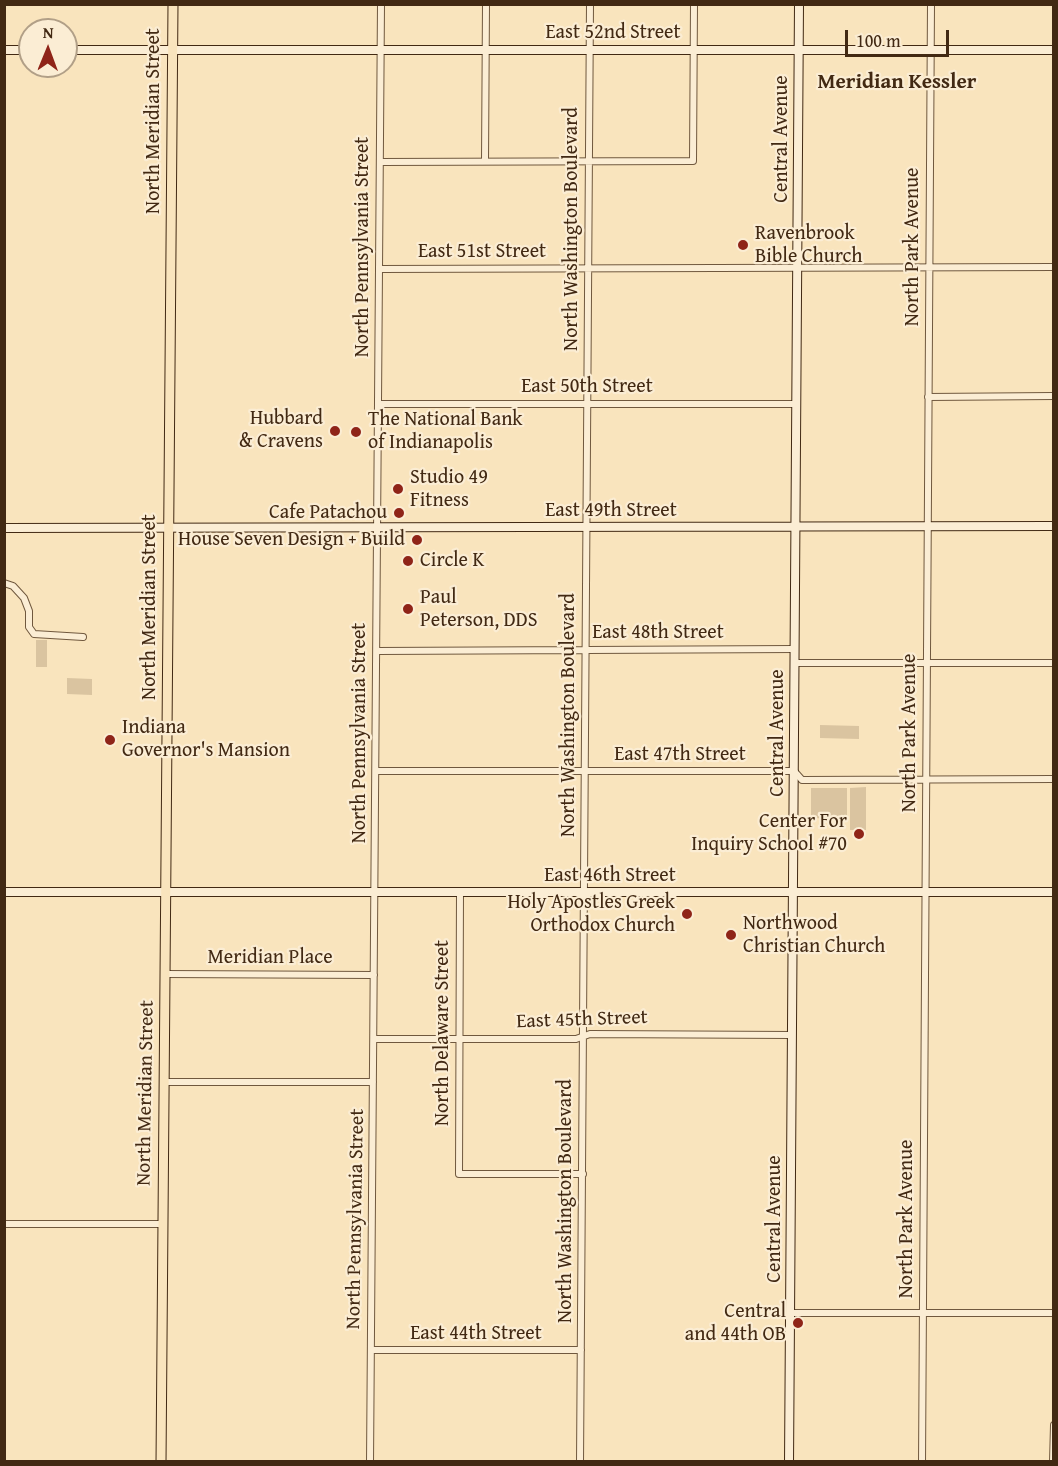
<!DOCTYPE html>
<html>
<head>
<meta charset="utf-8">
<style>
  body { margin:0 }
  #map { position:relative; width:1058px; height:1466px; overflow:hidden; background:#f9e4bd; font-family:"Gentium Book Plus",serif }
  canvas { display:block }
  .frame { position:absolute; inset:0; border:6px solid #422913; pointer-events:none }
  .north { position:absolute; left:18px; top:18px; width:60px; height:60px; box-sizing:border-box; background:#fbedd4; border:2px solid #b19f87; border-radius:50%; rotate:1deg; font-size:16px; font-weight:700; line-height:24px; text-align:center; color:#422913 }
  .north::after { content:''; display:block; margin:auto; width:21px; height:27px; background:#8f2418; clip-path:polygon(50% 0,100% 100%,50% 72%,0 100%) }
  .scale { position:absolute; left:845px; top:30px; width:104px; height:27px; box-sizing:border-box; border:3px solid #422913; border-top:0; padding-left:8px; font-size:18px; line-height:21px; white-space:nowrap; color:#422913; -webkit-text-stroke:4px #fbedd4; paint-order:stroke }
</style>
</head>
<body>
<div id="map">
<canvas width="1058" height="1466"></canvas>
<div class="frame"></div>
<div class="north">N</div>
<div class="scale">100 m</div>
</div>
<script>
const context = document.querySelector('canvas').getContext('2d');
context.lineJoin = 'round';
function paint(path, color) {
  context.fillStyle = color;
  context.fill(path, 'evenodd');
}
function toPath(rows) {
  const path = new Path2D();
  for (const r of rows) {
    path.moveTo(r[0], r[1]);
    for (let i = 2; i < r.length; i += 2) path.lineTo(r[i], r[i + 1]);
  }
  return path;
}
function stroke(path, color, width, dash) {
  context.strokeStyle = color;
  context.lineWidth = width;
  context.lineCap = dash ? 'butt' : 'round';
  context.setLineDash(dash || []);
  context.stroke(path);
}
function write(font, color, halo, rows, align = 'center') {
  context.font = font + ' "Gentium Book Plus",serif';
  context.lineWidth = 4.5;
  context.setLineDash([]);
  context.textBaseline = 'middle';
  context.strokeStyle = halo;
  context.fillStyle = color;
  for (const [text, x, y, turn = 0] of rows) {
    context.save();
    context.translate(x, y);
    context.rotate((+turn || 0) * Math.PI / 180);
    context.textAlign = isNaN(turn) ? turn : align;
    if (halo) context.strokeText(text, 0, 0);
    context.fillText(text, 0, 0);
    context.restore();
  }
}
const green = toPath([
  [36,640,47,640,47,667,36,667],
  [67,678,92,679,92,695,67,694],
  [820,725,859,726,859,739,820,738],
  [866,787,866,830,850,830,850,788],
  [811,788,847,788,847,819,811,818]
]);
const street = toPath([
  [485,161,486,4],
  [380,162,693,161,694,4],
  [379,269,1054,267],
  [928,397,1054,396],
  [379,404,796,404],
  [4,583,13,586,24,598,29,611,29,627,34,634,83,637],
  [377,651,795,649],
  [795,663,1054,663],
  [376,771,794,771,802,780,1054,779],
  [460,892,459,1174,583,1174],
  [165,974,374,975],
  [374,1039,576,1039,590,1034,792,1035],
  [164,1082,373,1082],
  [4,1224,163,1224],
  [791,1313,1054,1313],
  [371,1350,581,1350],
  [370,1462,381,4],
  [580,1462,590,4],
  [922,1462,931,4],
  [1053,1462,1054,1425]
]);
const secondary = toPath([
  [4,50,30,50],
  [66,50,1054,50],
  [4,528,1054,526],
  [4,892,1054,892],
  [789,1462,799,4]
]);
const primary = toPath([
  [161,1462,173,4]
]);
const markers = [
  [743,245,6,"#8f2418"],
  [335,431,6,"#8f2418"],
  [356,432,6,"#8f2418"],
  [398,489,6,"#8f2418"],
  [399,513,6,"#8f2418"],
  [417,540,6,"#8f2418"],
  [408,561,6,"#8f2418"],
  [408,609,6,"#8f2418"],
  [110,740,6,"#8f2418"],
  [859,834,6,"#8f2418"],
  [687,914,6,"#8f2418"],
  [731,935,6,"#8f2418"],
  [798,1323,6,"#8f2418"]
];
const streetNames = [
  ["East 52nd Street",613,33],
  ["North Meridian Street",154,121,-90],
  ["Central Avenue",782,139,-90],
  ["North Washington Boulevard",572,229,-90],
  ["North Pennsylvania Street",363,247,-90],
  ["North Park Avenue",913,247,-90],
  ["East 51st Street",482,252],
  ["East 50th Street",587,387],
  ["East 49th Street",611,511],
  ["North Meridian Street",150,607,-90],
  ["East 48th Street",658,633],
  ["North Washington Boulevard",569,715,-90],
  ["North Pennsylvania Street",360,733,-90],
  ["Central Avenue",778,733,-90],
  ["North Park Avenue",910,733,-90],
  ["East 47th Street",680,755],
  ["East 46th Street",610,876],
  ["Meridian Place",270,958],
  ["East 45th Street",582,1020,-2],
  ["North Delaware Street",443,1033,-90],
  ["North Meridian Street",146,1093,-89],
  ["North Washington Boulevard",566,1201,-90],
  ["North Pennsylvania Street",356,1219,-89],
  ["Central Avenue",775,1219,-90],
  ["North Park Avenue",907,1219,-90],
  ["East 44th Street",476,1334]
];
const poiNames = [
  ["Ravenbrook",755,234],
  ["Bible Church",755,257],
  ["Hubbard",323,419,"right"],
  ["& Cravens",323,442,"right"],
  ["The National Bank",368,420],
  ["of Indianapolis",368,443],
  ["Studio 49",410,478],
  ["Fitness",410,501],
  ["Cafe Patachou",387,513,"right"],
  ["House Seven Design + Build",405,540,"right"],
  ["Circle K",420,561],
  ["Paul",420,598],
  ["Peterson, DDS",420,621],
  ["Indiana",122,728],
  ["Governor's Mansion",122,751],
  ["Center For",847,822,"right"],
  ["Inquiry School #70",847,845,"right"],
  ["Holy Apostles Greek",675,903,"right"],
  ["Orthodox Church",675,926,"right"],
  ["Northwood",743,924],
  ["Christian Church",743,947],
  ["Central",786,1312,"right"],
  ["and 44th OB",786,1335,"right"]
];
const neighbourhoodNames = [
  ["Meridian Kessler",897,83]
];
paint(green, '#dac4a0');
stroke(street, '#70583e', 8);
stroke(secondary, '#422913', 10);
stroke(primary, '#422913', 11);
stroke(street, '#fbedd4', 6);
stroke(secondary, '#fbedd4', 8);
stroke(primary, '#f9e4bd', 9);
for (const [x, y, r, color] of markers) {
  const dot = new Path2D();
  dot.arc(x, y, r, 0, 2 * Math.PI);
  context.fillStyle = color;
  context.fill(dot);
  stroke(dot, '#fbedd4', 2);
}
write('20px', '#422913', '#fbedd4', streetNames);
write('20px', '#422913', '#fbedd4', poiNames, 'left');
write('bold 21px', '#422913', '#fbedd4', neighbourhoodNames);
</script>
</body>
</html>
